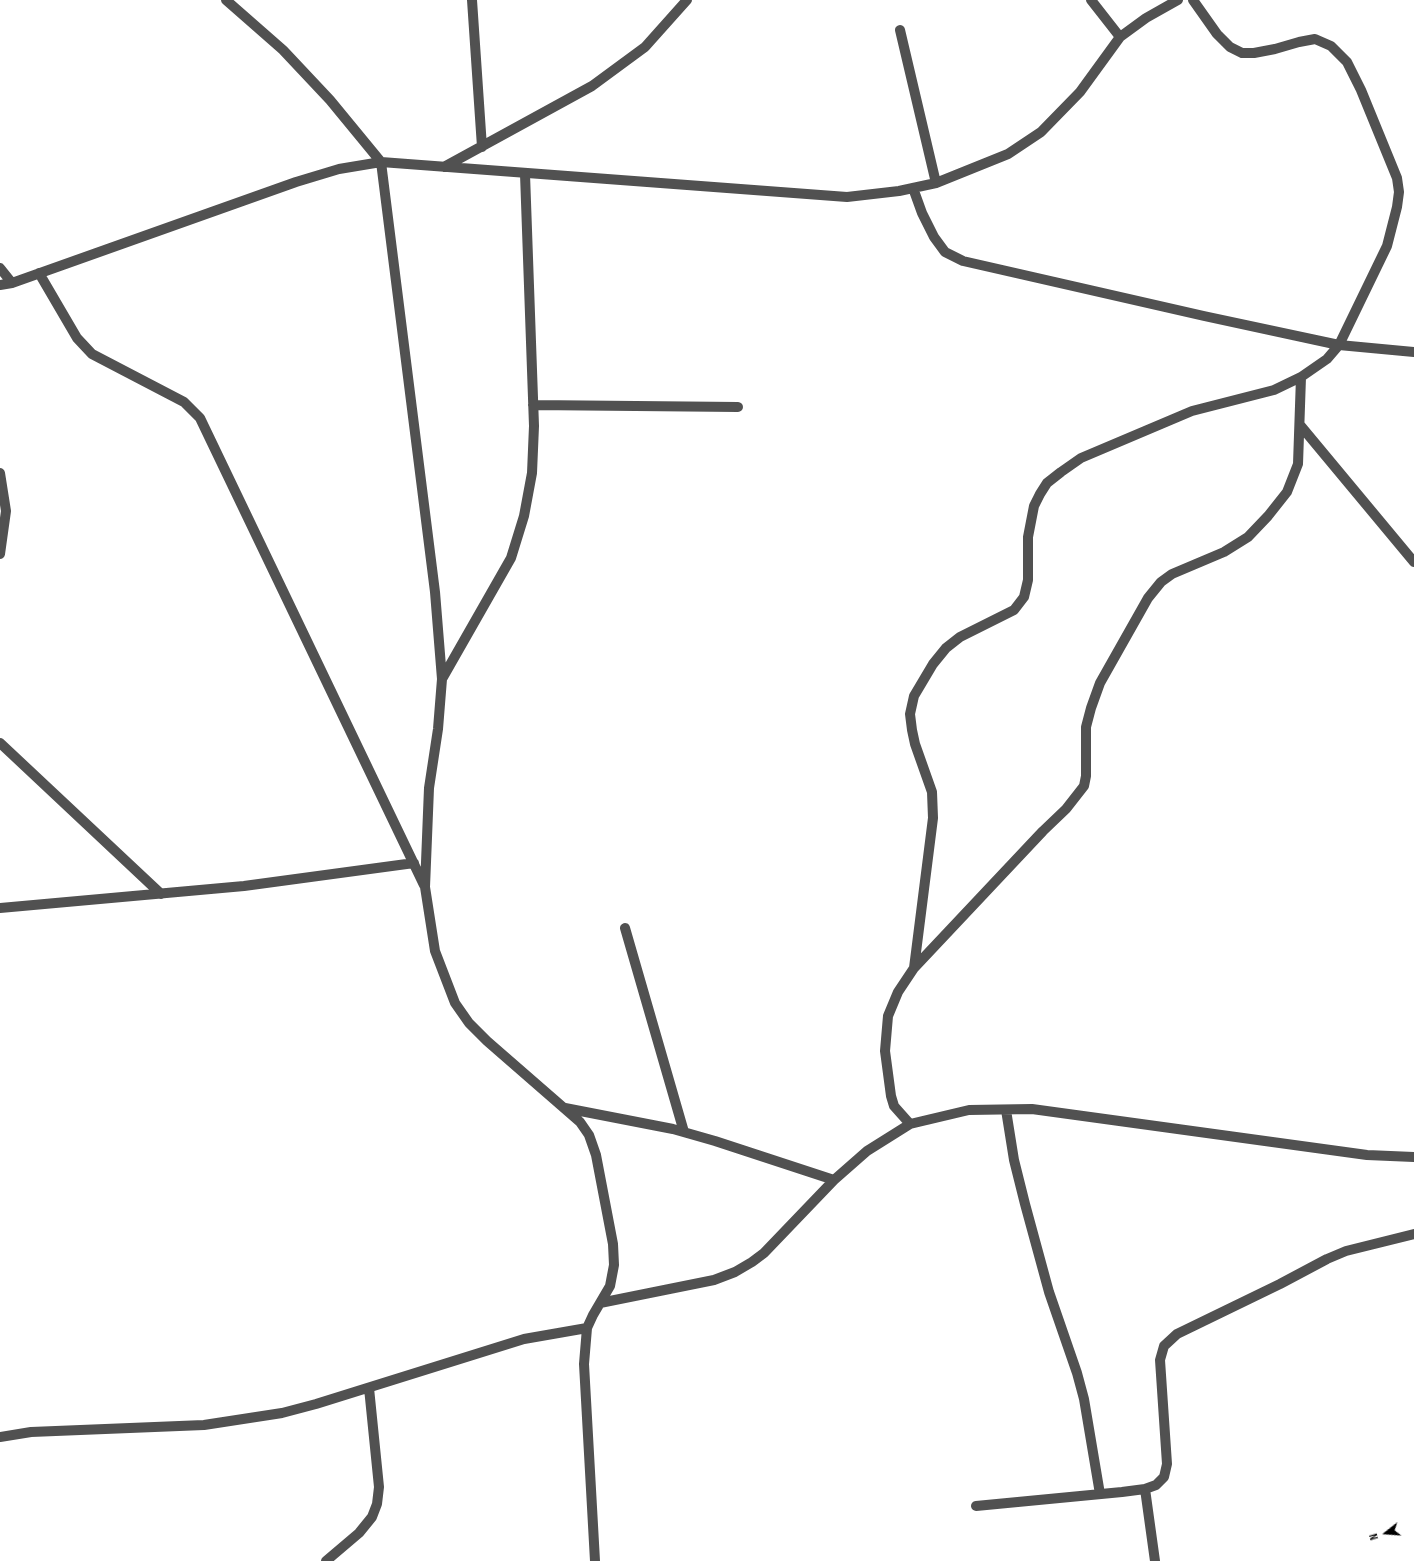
<!DOCTYPE html>
<html>
<head>
<meta charset="utf-8">
<style>
  body { margin:0 }
  #map { position:relative; width:1414px; height:1561px; overflow:hidden; background:#fff; font-family:"Sofia Sans Condensed",sans-serif }
  canvas { display:block }
  .north { position:absolute; left:1366px; top:1513px; width:40px; height:40px; -webkit-text-stroke:3px #fff; paint-order:stroke; rotate:253deg; font-size:11px; font-weight:700; line-height:16px; text-align:center; color:#000 }
  .north::after { content:''; display:block; margin:auto; width:14px; height:18px; background:#000; clip-path:polygon(50% 0,100% 100%,50% 72%,0 100%) }
</style>
</head>
<body>
<div id="map">
<canvas width="1414" height="1561"></canvas>
<div class="north">N</div>
</div>
<script>
const context = document.querySelector('canvas').getContext('2d');
context.lineJoin = 'round';
function toPath(rows) {
  const path = new Path2D();
  for (const r of rows) {
    path.moveTo(r[0], r[1]);
    for (let i = 2; i < r.length; i += 2) path.lineTo(r[i], r[i + 1]);
  }
  return path;
}
function stroke(path, color, width, dash) {
  context.strokeStyle = color;
  context.lineWidth = width;
  context.lineCap = dash ? 'butt' : 'round';
  context.setLineDash(dash || []);
  context.stroke(path);
}
const minor = toPath([
  [226,0,283,50,330,100,381,162,435,592,442,679,438,729,429,788,425,887,435,951,455,1003,469,1023,487,1041,580,1122,589,1135,596,1155,613,1244,614,1265,610,1286,593,1315,587,1328,584,1364,595,1561],
  [472,0,482,147],
  [1091,0,1120,37],
  [900,30,936,183],
  [444,167,592,86,645,47,687,0],
  [913,188,922,213,934,237,945,252,963,261,1204,316,1339,345,1414,352],
  [0,268,12,283],
  [39,273,77,338,92,354,184,402,200,418,424,885],
  [0,285,12,283,296,182,339,169,381,162,847,197,899,191,936,183,1008,154,1041,132,1080,92,1120,37,1146,18,1178,0],
  [533,405,738,407],
  [1300,425,1414,562],
  [0,473,6,511,0,554],
  [442,679,511,558,524,516,532,473,534,426,525,174],
  [0,743,161,894],
  [0,908,244,886,414,863],
  [625,928,684,1132],
  [914,968,933,818,932,792,915,744,912,730,910,714,914,696,933,664,946,648,960,637,1014,610,1024,597,1028,580,1028,537,1034,506,1040,494,1047,483,1061,472,1081,458,1192,411,1274,390,1301,377,1327,359,1339,345,1387,246,1397,207,1399,192,1397,178,1361,90,1347,62,1331,46,1315,39,1299,42,1275,49,1254,53,1242,53,1230,47,1217,34,1193,0],
  [565,1108,673,1129,715,1141,834,1180],
  [1006,1110,1014,1160,1025,1204,1049,1292,1077,1373,1084,1399,1100,1494],
  [910,1124,894,1106,891,1096,885,1051,888,1016,898,992,914,968,1043,831,1066,809,1084,786,1086,776,1086,727,1091,708,1100,683,1148,598,1161,582,1172,574,1224,552,1248,537,1268,516,1287,492,1298,464,1301,377],
  [600,1303,714,1280,735,1272,752,1262,764,1253,834,1180,867,1151,910,1124,969,1110,1032,1109,1367,1155,1414,1157],
  [0,1437,31,1432,204,1425,282,1413,316,1404,524,1339,587,1328],
  [1145,1489,1155,1561],
  [976,1506,1122,1492,1145,1489,1156,1485,1164,1477,1167,1464,1160,1360,1164,1346,1177,1334,1280,1284,1327,1259,1346,1251,1414,1234],
  [326,1561,359,1533,372,1517,377,1504,379,1487,369,1388]
]);
stroke(minor, '#515151', 10);
</script>
</body>
</html>
